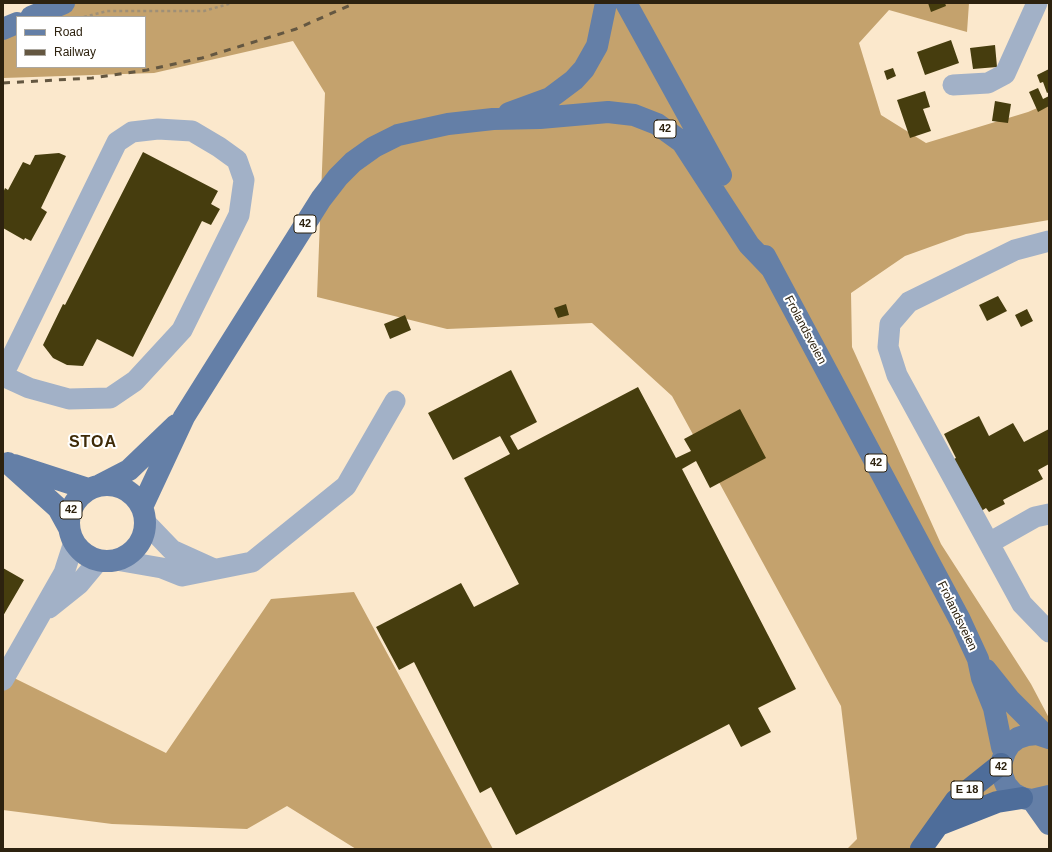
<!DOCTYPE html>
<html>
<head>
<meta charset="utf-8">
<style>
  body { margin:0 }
  #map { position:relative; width:1052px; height:852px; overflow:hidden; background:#fbe8cc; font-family:Helvetica,sans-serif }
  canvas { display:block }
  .frame { position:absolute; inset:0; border:4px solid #2d220f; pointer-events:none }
  .legend { position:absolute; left:16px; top:16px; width:130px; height:52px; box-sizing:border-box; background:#fff; border:1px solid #aba79f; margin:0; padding:5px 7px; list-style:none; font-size:12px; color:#2d220f }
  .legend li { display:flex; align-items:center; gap:8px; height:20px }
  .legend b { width:20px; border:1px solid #aba79f }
</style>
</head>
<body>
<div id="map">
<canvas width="1052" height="852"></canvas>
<div class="frame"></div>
<ul class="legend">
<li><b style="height:5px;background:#647fa7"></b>Road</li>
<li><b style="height:5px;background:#645741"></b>Railway</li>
</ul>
</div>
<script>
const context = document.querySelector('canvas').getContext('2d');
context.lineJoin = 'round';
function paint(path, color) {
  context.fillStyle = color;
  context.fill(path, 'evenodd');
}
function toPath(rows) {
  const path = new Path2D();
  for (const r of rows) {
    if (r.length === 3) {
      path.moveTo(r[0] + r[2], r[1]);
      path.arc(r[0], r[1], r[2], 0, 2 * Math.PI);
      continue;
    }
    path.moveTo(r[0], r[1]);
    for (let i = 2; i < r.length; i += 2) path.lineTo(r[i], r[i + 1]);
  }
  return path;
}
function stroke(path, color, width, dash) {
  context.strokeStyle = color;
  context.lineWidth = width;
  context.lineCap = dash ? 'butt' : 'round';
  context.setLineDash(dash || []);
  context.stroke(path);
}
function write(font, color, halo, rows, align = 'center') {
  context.font = font + ' Helvetica,sans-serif';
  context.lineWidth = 4;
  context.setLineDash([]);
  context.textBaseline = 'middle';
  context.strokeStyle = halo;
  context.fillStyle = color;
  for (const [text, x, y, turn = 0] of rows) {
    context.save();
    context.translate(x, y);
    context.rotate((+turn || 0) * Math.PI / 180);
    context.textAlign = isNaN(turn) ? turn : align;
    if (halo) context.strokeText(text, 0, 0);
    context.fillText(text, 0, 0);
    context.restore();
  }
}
const forest = toPath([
  [48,3,969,3,967,32,889,10,859,43,881,115,926,143,1028,112,1049,103,1049,220,966,234,905,256,851,293,852,347,941,544,1031,684,1049,718,1049,827,1033,809,973,801,928,849,847,849,857,839,841,706,672,396,592,323,447,329,317,297,325,93,293,41,154,73,3,78,3,28,17,18,17,67,145,67,145,17,19,17],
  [354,592,493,849,356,849,287,806,247,829,112,824,3,810,3,680,6,674,166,753,271,599]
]);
const building = toPath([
  [928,3,945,3,946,6,931,12],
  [951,40,959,63,925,75,917,52],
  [995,45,997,67,973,69,970,48],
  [893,68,896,76,887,80,884,71],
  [1049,69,1049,92,1047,93,1043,82,1040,83,1037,75],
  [1038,88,1043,99,1049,96,1049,106,1038,112,1029,92],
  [925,91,930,107,923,109,931,131,910,138,897,100],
  [995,101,1011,104,1008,123,992,121],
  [143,152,218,191,211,204,220,209,211,225,202,221,133,357,97,339,83,366,67,365,53,358,43,345,63,304,65,305],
  [59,153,66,156,41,208,47,212,31,241,25,238,24,240,3,228,3,193,5,188,8,190,23,162,30,165,35,155],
  [998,296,1007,311,987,321,979,305],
  [566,304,569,315,558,318,554,308],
  [1027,309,1033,321,1021,327,1015,315],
  [405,315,411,330,390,339,384,324],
  [511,370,537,422,510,436,518,450,638,387,676,458,691,451,684,439,740,409,766,458,710,488,696,461,682,469,796,689,758,708,771,732,741,747,729,724,516,835,491,787,480,793,414,662,399,670,376,627,461,583,474,607,519,584,464,478,510,454,500,436,453,460,428,413],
  [979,416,989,436,1013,423,1024,442,1049,429,1049,464,1038,470,1043,479,1003,500,1005,504,989,512,986,508,980,512,952,460,956,458,944,434],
  [3,568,24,580,3,616]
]);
const path = toPath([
  [84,17,107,11,204,11,232,3]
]);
const minor = toPath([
  [953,85,988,83,1005,74,1037,3],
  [1049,241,1015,250,909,302,890,324,888,347,897,375,1022,604,1049,632],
  [3,375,117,142,132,132,158,129,192,131,219,147,237,160,244,180,239,215,182,330,135,381,110,398,69,399,29,388,3,376],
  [146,523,172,550,214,569],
  [989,543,1035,517,1049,514],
  [116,560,162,568,182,576,252,562,346,486,395,401],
  [49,608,79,584,99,560],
  [3,680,64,573,74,542]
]);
const major = toPath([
  [626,3,721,175],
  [31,17,64,3],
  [3,29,17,23],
  [509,113,550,98,574,80,584,69,597,46,606,3],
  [765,256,960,620,978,659,982,678,994,708,1002,747,1005,752],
  [8,463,58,508,69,528],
  [14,465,88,489],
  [107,523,38],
  [100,485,129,470,176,425],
  [142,507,184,417,321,199,338,177,353,162,374,147,398,135,448,124,493,119,540,118,608,112,634,115,657,124,682,142,749,245,772,269],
  [986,670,1010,700,1047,737],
  [1049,738,1037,734,1027,735,1018,738,1010,744,1005,752,1001,764,1002,775,1006,785,1013,793,1022,798,1032,800,1049,796],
  [1032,800,1049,824]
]);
const highway = toPath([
  [941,824,997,802,1022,798],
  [921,849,956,800,1001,764]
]);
const rail = toPath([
  [3,83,92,78,147,70,202,58,296,29,355,3]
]);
const shields = [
  [665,129,22],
  [305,224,22],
  [876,463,22],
  [71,510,22],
  [1001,767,22],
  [967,790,32]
];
const shieldNames = [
  ["42",665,129],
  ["42",305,224],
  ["42",876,463],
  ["42",71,510],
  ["42",1001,767],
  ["E 18",967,790]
];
const streetNames = [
  ["Frolandsveien",805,330,62],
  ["Frolandsveien",957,616,64]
];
const districtNames = [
  ["STOA",93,443]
];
paint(forest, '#c4a26d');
paint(building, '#463d0e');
stroke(path, '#9e8f77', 2.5, [3, 3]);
stroke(minor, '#a2b1c7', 21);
stroke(major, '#647fa7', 22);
stroke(highway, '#4e6d9a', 22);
stroke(rail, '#645741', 3, [7, 7]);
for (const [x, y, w] of shields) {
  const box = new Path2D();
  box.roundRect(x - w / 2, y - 9, w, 18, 3);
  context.fillStyle = '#fff';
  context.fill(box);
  stroke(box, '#2d220f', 1);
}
write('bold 11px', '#2d220f', null, shieldNames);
write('12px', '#2d220f', '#fff', streetNames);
context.letterSpacing = '1px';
write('bold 16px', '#3e2a07', '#fff', districtNames);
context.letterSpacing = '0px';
</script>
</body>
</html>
